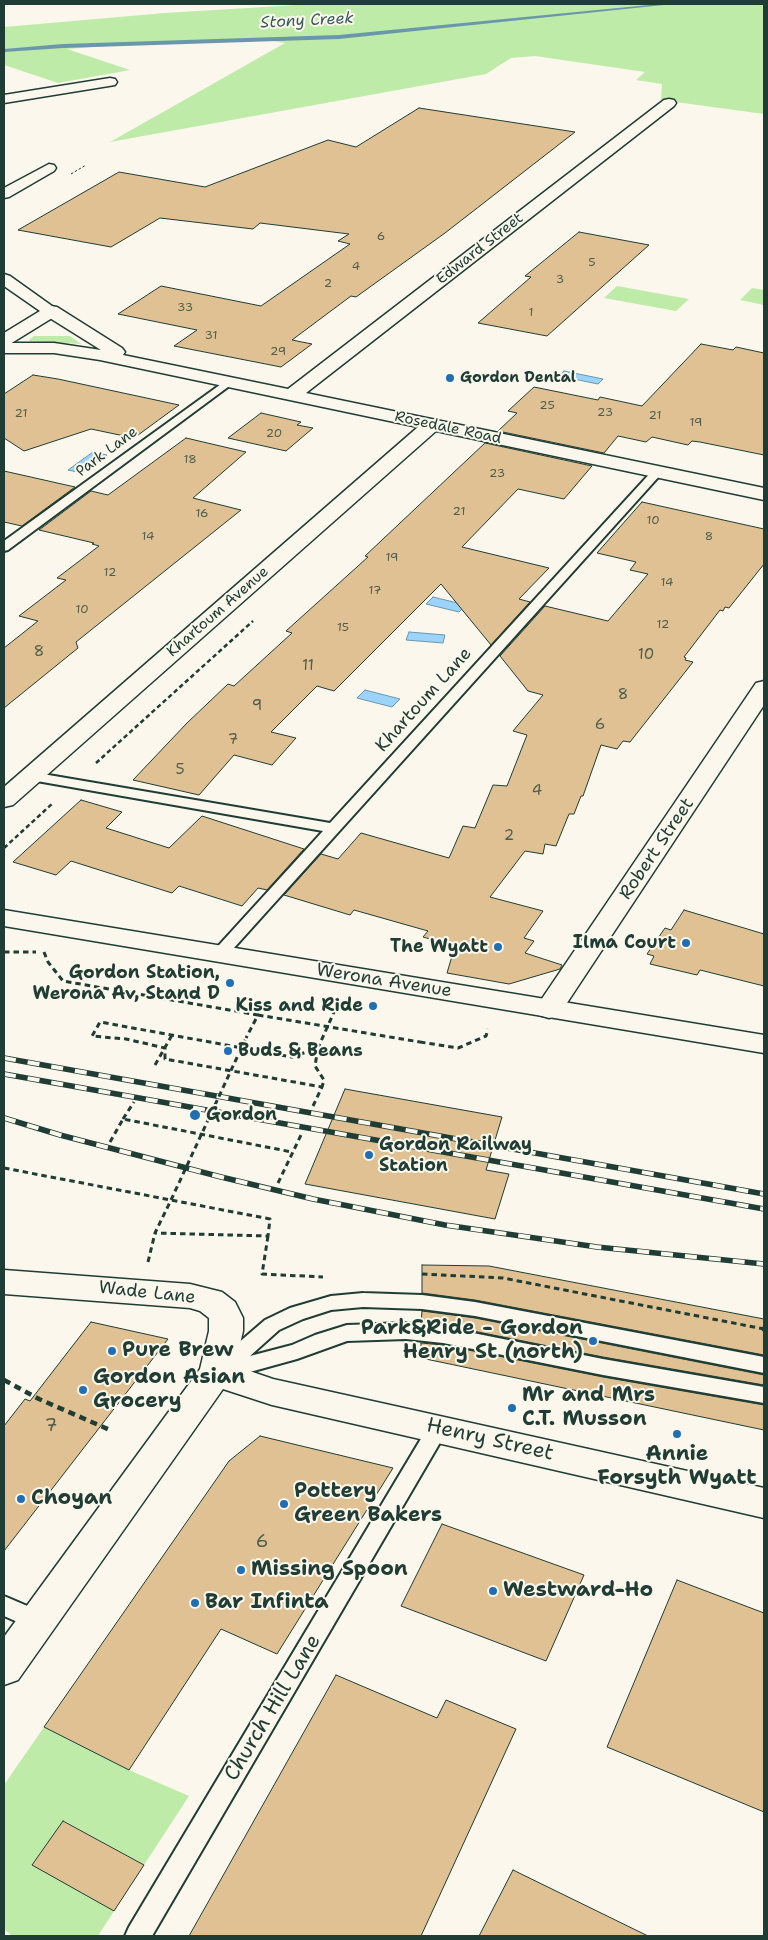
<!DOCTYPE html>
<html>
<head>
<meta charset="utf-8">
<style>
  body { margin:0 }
  #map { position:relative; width:768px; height:1940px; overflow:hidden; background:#fbf7ec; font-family:"Shantell Sans",sans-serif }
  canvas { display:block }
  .frame { position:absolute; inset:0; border:5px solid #1f3d34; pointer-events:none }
</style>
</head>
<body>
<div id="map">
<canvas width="768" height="1940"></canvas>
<div class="frame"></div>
</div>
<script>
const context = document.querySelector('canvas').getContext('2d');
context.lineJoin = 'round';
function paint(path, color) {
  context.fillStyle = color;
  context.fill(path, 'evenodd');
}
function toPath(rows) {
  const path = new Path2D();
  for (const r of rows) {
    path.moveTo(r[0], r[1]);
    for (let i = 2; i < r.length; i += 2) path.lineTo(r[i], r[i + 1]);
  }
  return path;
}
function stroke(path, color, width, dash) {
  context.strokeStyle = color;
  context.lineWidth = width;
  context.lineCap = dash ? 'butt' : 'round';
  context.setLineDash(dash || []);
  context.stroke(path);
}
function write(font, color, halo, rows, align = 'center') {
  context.font = font + ' "Shantell Sans",sans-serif';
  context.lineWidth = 4;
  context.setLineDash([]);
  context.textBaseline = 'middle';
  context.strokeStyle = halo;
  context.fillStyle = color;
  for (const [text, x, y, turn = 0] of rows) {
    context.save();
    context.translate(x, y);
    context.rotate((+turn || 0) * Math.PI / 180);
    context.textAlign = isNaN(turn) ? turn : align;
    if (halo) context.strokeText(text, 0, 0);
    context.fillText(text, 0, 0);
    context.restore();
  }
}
const green = toPath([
  [313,4,764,4,764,114,661,100,662,84,636,80,645,72,535,56,511,58,486,74,110,142,285,43,260,39,134,44,67,49,130,70,58,83,4,65,4,27,165,13],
  [617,286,689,299,676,311,604,298],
  [752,288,764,290,764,305,740,300],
  [34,336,70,336,81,344,29,341,29,340],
  [44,1727,129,1770,189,1796,144,1865,64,1821,32,1864,114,1911,98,1936,12,1936,4,1929,4,1785]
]);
const water = toPath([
  [564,371,603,379,598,384,559,376,564,371],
  [93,452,107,455,82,473,68,470,93,452],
  [433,597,466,605,459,612,426,604,433,597],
  [409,632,445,635,443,643,406,640,409,632],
  [365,690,400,699,392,707,357,698,365,690]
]);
const stream = toPath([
  [659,4,673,4,339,39,63,48,4,52,4,49,63,44,339,35,659,4]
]);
const building = toPath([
  [419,108,575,132,445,233,356,297,351,296,292,340,312,344,281,367,174,346,197,330,118,314,161,286,261,306,350,244,338,241,349,234,260,223,253,229,160,218,111,247,18,230,119,172,205,187,328,140,356,147,419,108],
  [579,232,649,245,547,336,478,323,531,277,525,276,579,232],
  [701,344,733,350,736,347,764,353,764,455,700,442,692,441,688,445,652,437,646,442,618,436,604,453,498,431,517,413,508,411,534,387,598,400,600,397,642,406,701,344],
  [33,375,58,379,179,405,134,438,91,429,24,451,4,438,4,394,33,375],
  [261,413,301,422,297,425,313,428,286,451,228,438,261,413],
  [186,438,246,452,193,498,241,510,76,642,78,648,4,708,4,648,38,621,19,616,66,580,57,578,99,546,92,544,94,543,39,530,91,491,108,495,186,438],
  [485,443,592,466,564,499,518,489,462,547,549,568,519,599,530,602,491,645,441,584,334,691,317,686,271,732,296,738,272,765,234,755,199,795,133,780,187,723,228,684,234,686,292,633,286,631,368,557,365,556,485,443],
  [4,471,75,487,22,526,4,522,4,471],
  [642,502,764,529,764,564,729,608,725,607,723,611,720,610,684,657,686,658,685,660,693,662,630,742,623,741,617,749,601,745,583,796,581,796,574,814,569,814,556,846,545,844,543,854,525,851,490,897,543,911,524,938,534,941,525,953,562,965,560,969,509,984,447,973,455,946,423,937,428,931,354,910,350,915,284,895,321,854,338,859,361,833,449,858,463,826,475,828,493,785,507,786,527,735,513,731,543,695,528,691,500,656,545,606,608,621,648,574,630,570,636,562,597,553,642,502],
  [81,800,122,812,106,828,169,848,202,816,304,849,267,890,258,888,242,906,179,886,172,893,71,861,56,875,13,862,81,800],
  [684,910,764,934,764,986,700,970,697,975,650,964,654,956,647,954,665,928,671,930,684,910],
  [345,1089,502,1117,486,1170,509,1174,495,1219,305,1184,345,1089],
  [422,1265,489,1266,764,1319,764,1355,475,1300,422,1293,422,1265],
  [422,1311,475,1318,764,1375,764,1385,603,1357,443,1325,421,1323,422,1311],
  [91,1322,168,1339,4,1551,4,1426,25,1399,30,1401,91,1322],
  [421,1343,443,1345,603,1377,764,1405,764,1430,421,1358,421,1343],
  [260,1436,393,1468,277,1654,221,1629,129,1770,44,1727,229,1461,260,1436],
  [442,1524,584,1575,546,1661,401,1606,442,1524],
  [677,1580,764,1613,764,1812,607,1747,677,1580],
  [336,1675,437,1718,446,1700,516,1729,421,1936,189,1936,336,1675],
  [63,1821,144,1865,114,1911,32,1865,63,1821],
  [513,1870,648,1936,479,1936,513,1870]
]);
const pathFar3 = toPath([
  [71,174,86,165]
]);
const pathFar2 = toPath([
  [96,763,253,621],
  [4,848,53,803]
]);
const pathFar1 = toPath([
  [4,952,36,952],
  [44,952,48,962,63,981,258,1015,246,1038],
  [420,1042,458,1048,486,1036,488,1029],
  [318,1048,315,1066,324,1080,322,1087],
  [155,1065,172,1035],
  [313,1106,322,1087,165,1059,165,1048,126,1039,92,1036,100,1022,292,1057,318,1048,338,1003],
  [123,1119,134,1102],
  [110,1142,123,1119,292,1152],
  [4,1168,270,1219,268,1236,155,1233],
  [278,1183,302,1133],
  [268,1236,262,1274,323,1277],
  [148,1262,155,1233,171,1200],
  [422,1274,503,1278,764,1329]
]);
const path = toPath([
  [762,1329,764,1329],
  [4,1380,39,1399,110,1430]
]);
const service = toPath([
  [228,379,232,380,233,382,232,384,8,550,4,551,4,541,228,379],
  [658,468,662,469,664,471,662,473,224,959,218,960,212,959,210,955,323,831,31,780,26,779,24,776,26,773,31,772,330,823,654,469,658,468],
  [363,1293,422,1295,475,1302,764,1357,764,1373,475,1316,422,1309,363,1307,331,1310,303,1319,279,1330,250,1356,292,1345,315,1335,347,1325,406,1323,443,1327,603,1359,764,1387,764,1403,603,1375,443,1343,406,1339,347,1341,297,1359,221,1380,214,1378,211,1372,215,1363,265,1320,290,1308,331,1296,363,1293],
  [438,1420,445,1422,448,1428,445,1434,152,1936,125,1936,129,1927,431,1422,438,1420],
  [4,1596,46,1614,49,1621,46,1628,38,1631,4,1616,4,1596]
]);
const minor = toPath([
  [110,78,115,79,117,82,115,85,4,103,4,95,110,78],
  [669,99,674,100,676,103,674,106,306,393,764,488,764,500,436,431,13,805,4,807,4,787,418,427,100,360,54,353,4,353,4,343,54,343,101,350,45,315,43,311,45,307,51,306,57,307,122,348,125,352,123,355,288,389,664,100,669,99],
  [49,164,54,165,56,168,54,171,9,197,4,198,4,188,49,164],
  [764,681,764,705,559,1015,549,1018,539,1015,535,1009,539,1003,756,683,764,681],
  [4,1270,190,1284,222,1292,235,1302,243,1318,243,1331,235,1366,273,1379,764,1488,764,1518,272,1405,223,1389,18,1680,4,1685,4,1637,200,1369,209,1331,209,1318,200,1311,190,1308,4,1294,4,1270]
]);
const tertiary = toPath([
  [4,274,10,276,59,311,57,315,10,344,4,345,4,333,40,311,4,286,4,274],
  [4,910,764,1035,764,1053,4,926,4,910]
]);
const rail = toPath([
  [4,1058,764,1194],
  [4,1074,764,1209],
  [4,1118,60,1135,221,1177,313,1199,445,1225,597,1247,764,1264]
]);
const pathBridge = toPath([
  [258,1015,420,1042],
  [171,1200,246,1038]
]);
const markers = [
  [450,378,5,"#1f6fb2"],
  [686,943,5,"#1f6fb2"],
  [498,947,5,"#1f6fb2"],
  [230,983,5,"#1f6fb2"],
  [373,1006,5,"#1f6fb2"],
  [228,1051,5,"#1f6fb2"],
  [195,1115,6,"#1f6fb2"],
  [369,1155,5,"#1f6fb2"],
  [593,1341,5,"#1f6fb2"],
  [112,1351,5,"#1f6fb2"],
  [83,1390,5,"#1f6fb2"],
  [512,1408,5,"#1f6fb2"],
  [677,1434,5,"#1f6fb2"],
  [21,1499,5,"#1f6fb2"],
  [284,1504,5,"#1f6fb2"],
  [241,1570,5,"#1f6fb2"],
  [493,1591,5,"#1f6fb2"],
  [195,1603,5,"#1f6fb2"]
];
const farNumbernames = [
  ["6",381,237],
  ["5",592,263],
  ["4",356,267],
  ["3",560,280],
  ["2",328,284],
  ["33",185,308],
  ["1",531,313],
  ["31",211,336],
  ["29",278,352],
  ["25",547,406],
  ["23",605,413],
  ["21",21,414],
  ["21",655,416],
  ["19",696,423],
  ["20",274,434],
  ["18",190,460],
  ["23",497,474],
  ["21",459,512],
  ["16",202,514],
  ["10",653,521],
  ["14",148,537],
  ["8",709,537],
  ["19",392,558],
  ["12",110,573],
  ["14",667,583],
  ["17",375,591],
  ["10",82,610],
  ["12",663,625],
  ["15",343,628]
];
const farStreetnames = [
  ["Edward Street",480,249,-38],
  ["Rosedale Road",448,428,12],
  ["Park Lane",107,452,-37],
  ["Khartoum Avenue",218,612,-41]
];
const farPoinames = [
  ["Gordon Dental",460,378]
];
const numberNames = [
  ["8",39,652],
  ["10",646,655],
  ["11",308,666],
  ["8",623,695],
  ["9",257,706],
  ["6",600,725],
  ["7",233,740],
  ["5",180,770],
  ["4",537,791],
  ["2",509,836]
];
const farWaternames = [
  ["Stony Creek",307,21,-3]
];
const streetNames = [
  ["Khartoum Lane",424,700,-48],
  ["Robert Street",657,849,-56],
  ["Werona Avenue",384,981,9],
  ["Wade Lane",147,1293,6]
];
const poiNames = [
  ["Ilma Court",676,943],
  ["The Wyatt",488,947],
  ["Gordon Station,",220,973],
  ["Werona Av, Stand D",220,994],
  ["Kiss and Ride",363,1006],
  ["Buds & Beans",238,1051,"left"],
  ["Gordon",206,1115,"left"],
  ["Gordon Railway",379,1145,"left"],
  ["Station",379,1166,"left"]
];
const nearNumbernames = [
  ["7",51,1426],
  ["6",262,1542]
];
const nearPoinames = [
  ["Park&Ride - Gordon",583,1329,"right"],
  ["Henry St (north)",583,1353,"right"],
  ["Pure Brew",122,1351],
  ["Gordon Asian",93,1378],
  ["Grocery",93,1402],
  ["Mr and Mrs",522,1396],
  ["C.T. Musson",522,1420],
  ["Annie",677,1455,"center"],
  ["Forsyth Wyatt",677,1479,"center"],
  ["Pottery",294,1492],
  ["Green Bakers",294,1516],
  ["Choyan",31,1499],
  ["Missing Spoon",251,1570],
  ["Westward-Ho",503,1591],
  ["Bar Infinta",205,1603]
];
const nearStreetnames = [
  ["Henry Street",490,1440,13],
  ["Church Hill Lane",273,1708,-59]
];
paint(green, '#beeba8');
paint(water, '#9cd3fb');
stroke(water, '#6a97ab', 1);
paint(stream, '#6a97ab');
paint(building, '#e0c193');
stroke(building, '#1f3d34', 1);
stroke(service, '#1f3d34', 4);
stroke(minor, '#1f3d34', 3);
stroke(tertiary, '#1f3d34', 3);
stroke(pathFar3, '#1f3d34', 1, [2.5, 2]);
stroke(pathFar2, '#1f3d34', 2.5, [4.5, 3]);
stroke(pathFar1, '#1f3d34', 3, [5.5, 4]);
stroke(path, '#1f3d34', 4.5, [7, 5]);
paint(service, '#fbf7ec');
paint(minor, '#fbf7ec');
paint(tertiary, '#fbf7ec');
stroke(rail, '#1f3d34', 5.5);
stroke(rail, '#fbf7ec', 4, [12]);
stroke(pathBridge, '#1f3d34', 3, [5.5, 4]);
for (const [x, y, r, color] of markers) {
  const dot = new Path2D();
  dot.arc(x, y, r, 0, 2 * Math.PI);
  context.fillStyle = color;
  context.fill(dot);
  stroke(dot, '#fbf7ec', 2);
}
write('12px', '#4f5e4c', null, farNumbernames);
write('15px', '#1f3d34', '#fbf7ec', farStreetnames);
write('bold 15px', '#1f3d34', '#fbf7ec', farPoinames, 'left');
write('15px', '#4f5e4c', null, numberNames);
write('italic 16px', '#385b5c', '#fbf7ec', farWaternames);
write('18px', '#1f3d34', '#fbf7ec', streetNames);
write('bold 18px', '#1f3d34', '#fbf7ec', poiNames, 'right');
write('18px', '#4f5e4c', null, nearNumbernames);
write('bold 21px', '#1f3d34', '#fbf7ec', nearPoinames, 'left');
write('21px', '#1f3d34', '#fbf7ec', nearStreetnames);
</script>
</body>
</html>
